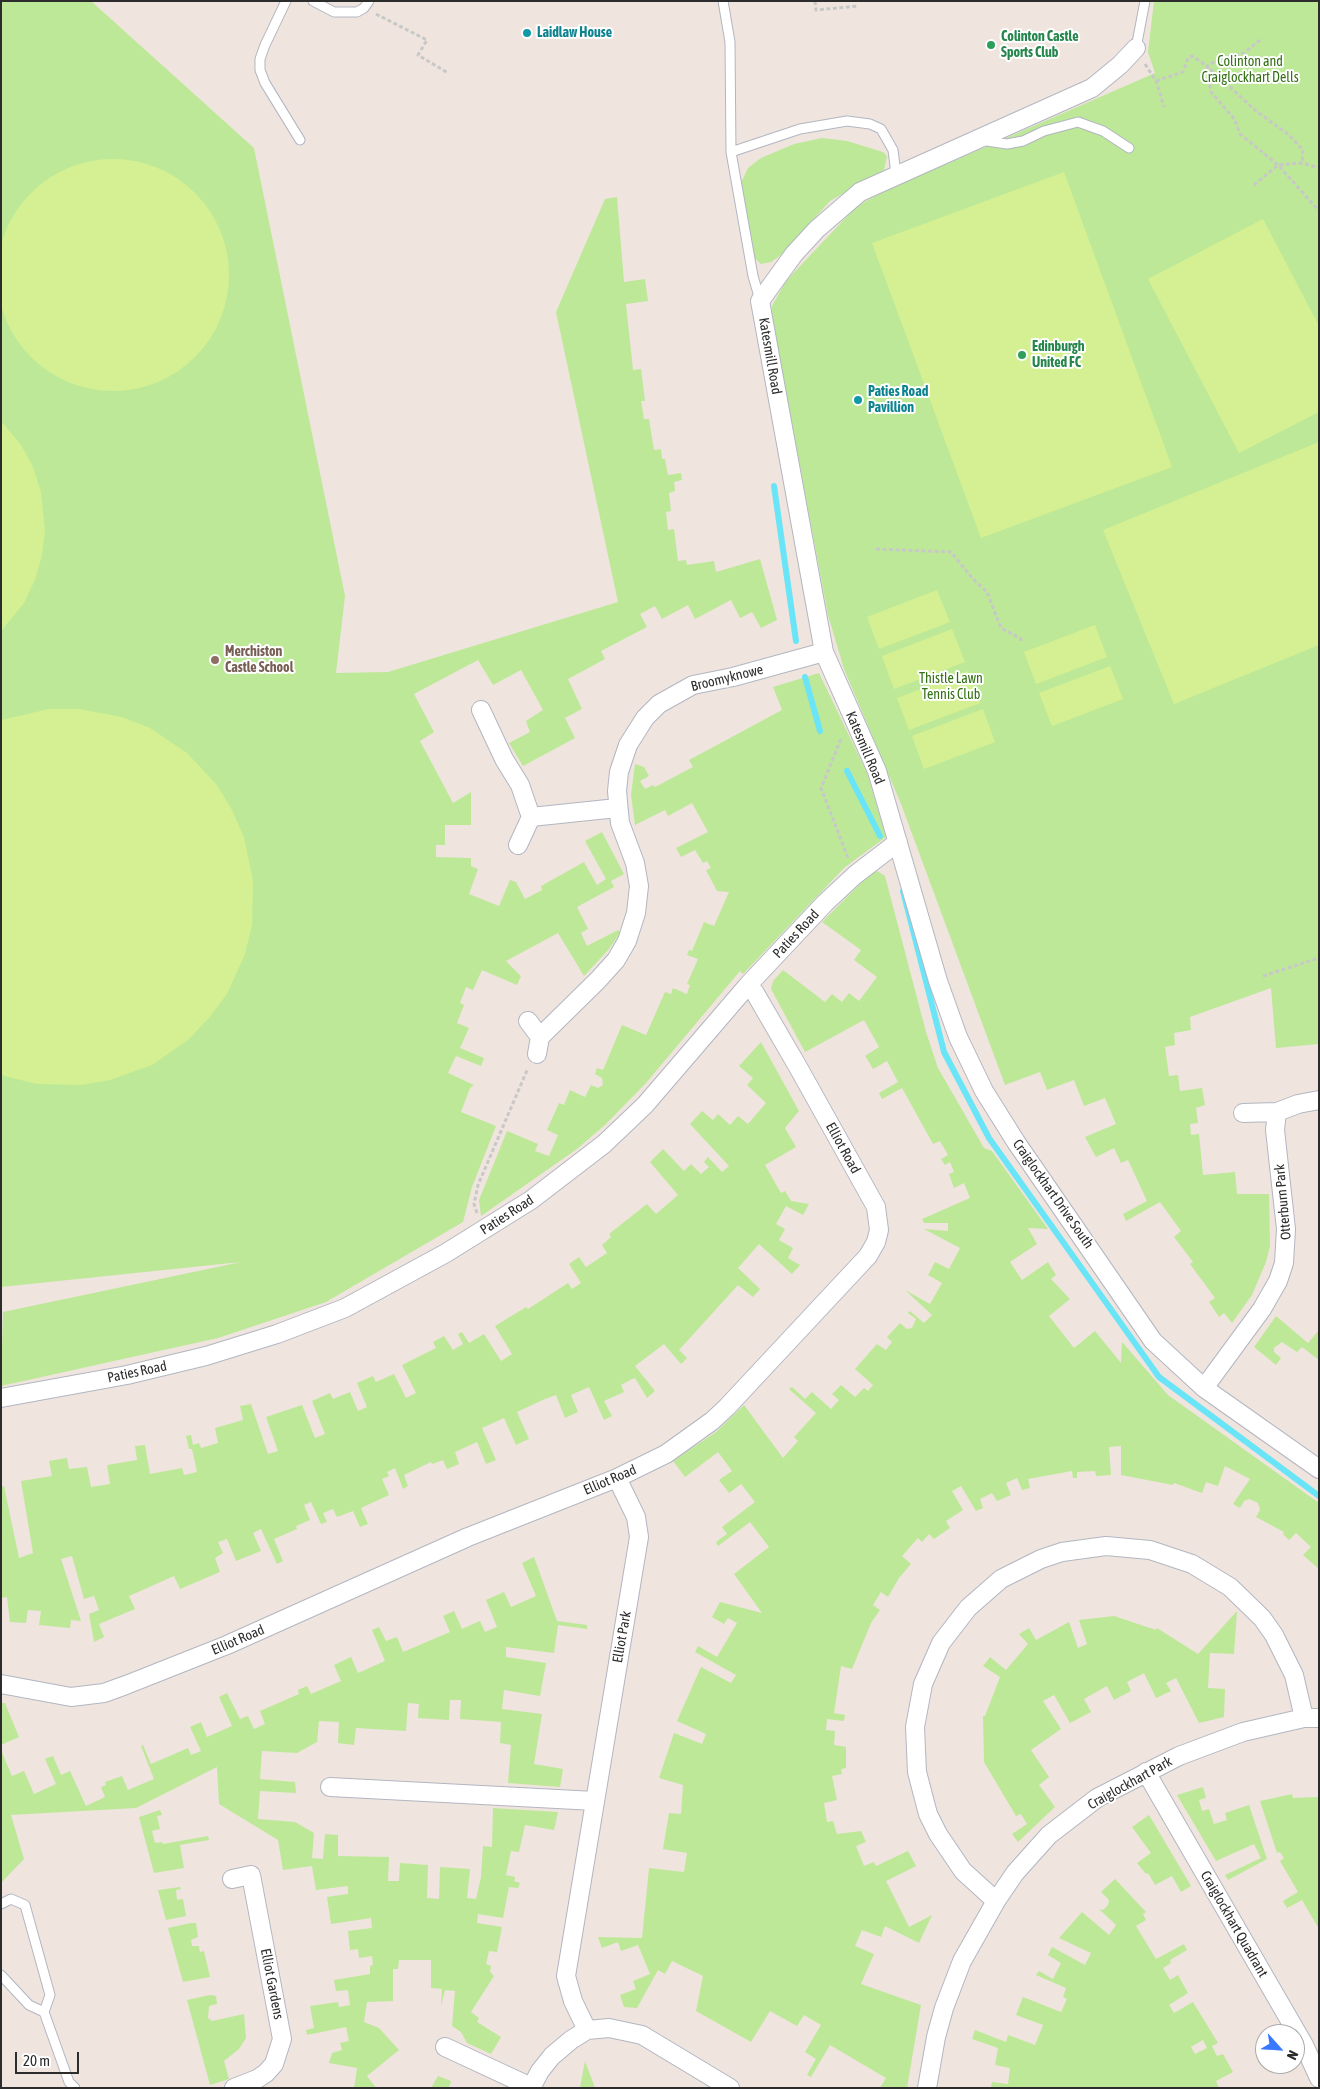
<!DOCTYPE html>
<html>
<head>
<meta charset="utf-8">
<style>
  body { margin:0 }
  #map { position:relative; width:1320px; height:2089px; overflow:hidden; background:#efe5de; font-family:"Asap Condensed",sans-serif }
  canvas { display:block }
  .frame { position:absolute; inset:0; border:2px solid #2c2c2c; pointer-events:none }
  .north { position:absolute; left:1255px; top:2024px; width:50px; height:50px; box-sizing:border-box; background:#fff; border:1px solid #ababab; border-radius:50%; rotate:116deg; font-size:14px; font-weight:700; line-height:20px; text-align:center; color:#2c2c2c }
  .north::after { content:''; display:block; margin:auto; width:18px; height:22px; background:#3a78ff; clip-path:polygon(50% 0,100% 100%,50% 72%,0 100%) }
  .scale { position:absolute; left:15px; top:2052px; width:64px; height:22px; box-sizing:border-box; border:2px solid #2c2c2c; border-top:0; padding-left:6px; font-size:15px; line-height:18px; white-space:nowrap; color:#2c2c2c; -webkit-text-stroke:4px #fff; paint-order:stroke }
</style>
</head>
<body>
<div id="map">
<canvas width="1320" height="2089"></canvas>
<div class="frame"></div>
<div class="north">N</div>
<div class="scale">20 m</div>
</div>
<script>
const context = document.querySelector('canvas').getContext('2d');
context.lineJoin = 'round';
function paint(path, color) {
  context.fillStyle = color;
  context.fill(path, 'evenodd');
}
function toPath(rows) {
  const path = new Path2D();
  for (const r of rows) {
    if (r.length === 3) {
      path.moveTo(r[0] + r[2], r[1]);
      path.arc(r[0], r[1], r[2], 0, 2 * Math.PI);
      continue;
    }
    path.moveTo(r[0], r[1]);
    for (let i = 2; i < r.length; i += 2) path.lineTo(r[i], r[i + 1]);
  }
  return path;
}
function stroke(path, color, width, dash) {
  context.strokeStyle = color;
  context.lineWidth = width;
  context.lineCap = dash ? 'butt' : 'round';
  context.setLineDash(dash || []);
  context.stroke(path);
}
function write(font, color, halo, rows, align = 'center') {
  context.font = font + ' "Asap Condensed",sans-serif';
  context.lineWidth = 4;
  context.setLineDash([]);
  context.textBaseline = 'middle';
  context.strokeStyle = halo;
  context.fillStyle = color;
  for (const [text, x, y, turn = 0] of rows) {
    context.save();
    context.translate(x, y);
    context.rotate((+turn || 0) * Math.PI / 180);
    context.textAlign = isNaN(turn) ? turn : align;
    if (halo) context.strokeText(text, 0, 0);
    context.fillText(text, 0, 0);
    context.restore();
  }
}
const green = toPath([
  [1,1,91,1,254,148,345,596,336,673,388,672,618,602,556,312,605,199,617,197,624,282,645,279,648,301,626,304,633,370,641,369,645,401,641,401,644,419,649,419,654,450,661,449,662,459,665,459,668,475,681,473,682,480,674,482,675,491,669,493,671,511,666,512,668,530,674,529,678,561,686,560,687,565,714,561,716,572,760,559,777,620,761,628,752,612,740,618,731,600,695,619,688,605,662,619,655,606,640,614,647,627,601,651,605,659,568,679,582,709,565,718,575,738,523,766,509,743,530,732,526,721,543,710,521,670,493,685,478,660,414,694,434,732,420,741,453,803,471,792,471,825,445,825,445,845,436,845,436,857,471,858,471,866,478,869,469,894,499,906,510,880,516,882,525,899,542,890,541,886,584,862,597,885,606,879,585,841,602,832,624,874,611,881,614,887,577,907,588,929,581,933,587,946,618,930,620,933,609,949,584,976,558,933,506,961,521,976,517,985,482,970,473,990,466,987,460,1003,464,1005,457,1023,469,1028,460,1048,484,1058,481,1066,456,1056,448,1073,474,1085,470,1088,461,1112,496,1126,472,1187,463,1222,326,1302,218,1338,1,1386,3,1312,241,1262,1,1287],
  [1154,1,1319,1,1319,1044,1276,1048,1271,988,1190,1017,1191,1030,1174,1033,1175,1045,1165,1047,1169,1076,1178,1075,1180,1091,1202,1088,1205,1105,1196,1108,1198,1123,1190,1124,1191,1135,1199,1134,1203,1175,1235,1172,1237,1194,1269,1194,1270,1246,1266,1262,1252,1295,1232,1323,1224,1313,1219,1317,1209,1302,1215,1298,1190,1264,1193,1262,1174,1237,1181,1231,1160,1202,1126,1221,1123,1214,1147,1201,1128,1160,1121,1163,1114,1148,1096,1157,1085,1137,1116,1124,1105,1098,1084,1106,1074,1080,1047,1090,1040,1072,1005,1085,901,804,844,669,828,615,772,317,772,306,786,281,853,210,864,202,887,190,1155,73,1148,52],
  [822,138,847,141,883,152,887,156,884,170,830,201,781,255,771,262,761,264,754,257,741,183,748,168,761,158,794,144],
  [819,673,867,773,886,837,845,867,743,974,740,971,646,1083,606,1124,577,1149,481,1216,479,1200,507,1131,538,1144,535,1151,549,1156,558,1135,547,1130,559,1103,564,1105,570,1090,585,1097,591,1085,598,1088,603,1085,602,1078,595,1074,597,1068,603,1070,622,1025,646,1035,665,992,671,994,673,988,687,994,690,985,687,984,698,959,687,955,689,950,692,951,704,922,714,926,729,892,717,891,706,870,711,868,707,861,703,863,695,850,681,857,676,848,708,832,692,803,668,816,665,810,635,825,631,795,635,764,644,767,649,776,640,781,645,789,653,785,655,787,693,767,689,760,782,710,773,687],
  [877,871,885,876,926,1032,938,1068,984,1148,992,1151,1048,1229,1028,1228,1037,1244,1010,1262,1022,1280,1048,1262,1056,1275,1051,1279,1070,1299,1049,1316,1074,1348,1095,1331,1121,1363,1122,1342,1168,1395,1319,1503,1319,1569,1303,1555,1311,1547,1296,1533,1289,1540,1283,1534,1284,1532,1256,1517,1260,1510,1258,1503,1249,1499,1244,1501,1240,1508,1233,1504,1250,1479,1225,1466,1218,1486,1206,1482,1202,1493,1174,1483,1173,1485,1121,1475,1121,1446,1109,1447,1111,1475,1096,1476,1095,1471,1077,1472,1077,1478,1073,1478,1072,1471,1028,1479,1030,1488,1022,1490,1017,1478,1006,1483,1011,1495,997,1501,992,1493,980,1499,983,1508,976,1511,961,1486,952,1491,963,1510,946,1521,950,1528,934,1539,929,1534,922,1542,918,1538,902,1556,911,1564,899,1578,888,1597,881,1592,873,1605,880,1610,871,1623,852,1669,841,1666,834,1713,845,1715,844,1721,827,1719,826,1730,835,1731,834,1745,846,1747,846,1768,841,1769,842,1774,832,1776,837,1800,824,1803,827,1822,833,1821,837,1834,861,1831,866,1842,856,1846,864,1866,874,1862,876,1866,908,1851,916,1866,886,1881,909,1927,932,1915,919,1943,885,1926,881,1937,862,1930,855,1946,874,1954,861,1984,921,2005,907,2088,880,2088,886,2078,830,2045,811,2077,807,2075,816,2059,805,2052,821,2025,804,2015,797,2026,770,2011,751,2042,696,2011,703,1976,672,1961,665,1974,658,1970,637,2008,624,2007,620,1995,636,1989,633,1981,650,1974,638,1945,621,1951,618,1942,602,1948,598,1937,642,1938,649,1868,684,1872,687,1853,663,1849,669,1813,681,1814,683,1785,659,1778,674,1733,702,1744,706,1734,677,1721,701,1667,731,1683,736,1675,695,1652,698,1646,717,1657,737,1623,728,1618,724,1624,712,1617,720,1602,762,1613,734,1574,769,1547,750,1522,718,1546,716,1542,727,1534,722,1527,755,1502,741,1484,729,1493,719,1480,732,1471,718,1452,685,1477,673,1461,716,1432,744,1405,783,1458,798,1441,794,1437,816,1413,789,1389,792,1387,805,1399,812,1392,831,1409,839,1400,832,1394,841,1385,855,1397,864,1388,868,1391,873,1385,855,1369,877,1344,886,1350,892,1342,887,1337,900,1323,907,1329,912,1328,916,1319,908,1313,910,1311,924,1323,932,1315,905,1290,930,1304,942,1283,928,1275,935,1262,949,1269,960,1248,924,1229,948,1231,948,1223,924,1223,922,1219,970,1198,964,1183,954,1188,949,1174,954,1172,950,1162,945,1165,941,1159,948,1155,940,1141,933,1144,902,1088,882,1099,879,1093,898,1082,887,1061,873,1069,869,1062,865,1056,879,1047,864,1020,805,1052,771,989,773,981,783,970,825,1002,832,994,842,1002,849,993,859,1001,877,977,854,960,861,950,822,922,871,873],
  [761,1042,799,1111,785,1128,796,1147,765,1165,781,1193,785,1191,791,1201,809,1204,803,1215,786,1206,776,1224,785,1229,779,1240,793,1248,788,1258,800,1265,792,1274,759,1244,738,1268,760,1289,753,1297,738,1285,679,1350,687,1358,681,1364,664,1344,635,1366,655,1391,647,1398,635,1378,632,1379,621,1385,624,1392,604,1401,612,1416,604,1420,589,1387,571,1395,578,1412,565,1418,556,1395,545,1399,517,1412,529,1439,522,1442,516,1445,504,1418,482,1428,496,1460,486,1464,477,1442,455,1452,459,1464,447,1469,443,1460,432,1464,431,1462,404,1475,408,1486,403,1489,395,1468,387,1472,389,1476,382,1479,389,1495,361,1508,368,1524,360,1527,353,1511,337,1517,333,1509,323,1513,327,1522,321,1524,311,1502,304,1505,310,1520,296,1526,297,1529,274,1539,283,1561,277,1564,261,1529,253,1533,261,1551,236,1561,227,1539,218,1542,223,1553,215,1558,220,1572,180,1589,174,1576,129,1596,135,1609,99,1624,104,1637,94,1642,89,1614,99,1610,94,1596,84,1599,72,1556,61,1559,81,1621,71,1620,70,1628,39,1625,41,1611,28,1610,26,1623,10,1622,7,1597,1,1598,1,1487,4,1486,19,1558,33,1553,21,1481,52,1476,49,1461,67,1458,69,1469,87,1467,91,1487,110,1484,107,1465,137,1460,135,1446,145,1445,150,1474,182,1468,184,1475,197,1472,192,1449,189,1449,186,1436,191,1435,193,1445,199,1443,201,1448,218,1443,215,1428,243,1420,240,1406,251,1404,268,1454,278,1451,266,1417,302,1405,315,1438,325,1434,312,1401,330,1393,333,1399,350,1392,358,1411,367,1407,357,1383,373,1376,376,1382,394,1374,406,1398,416,1393,402,1365,436,1348,433,1342,444,1336,453,1350,463,1344,458,1334,462,1332,469,1343,484,1334,501,1361,512,1354,495,1326,526,1307,528,1309,568,1283,572,1289,581,1283,569,1264,579,1257,586,1267,607,1253,602,1245,611,1237,609,1234,647,1204,656,1214,678,1195,650,1162,663,1149,684,1171,691,1164,701,1174,709,1167,704,1162,708,1157,722,1172,729,1166,690,1124,702,1111,713,1120,718,1114,730,1125,738,1116,748,1124,766,1103,747,1085,753,1078,739,1066],
  [1276,1316,1308,1343,1319,1330,1319,1360,1302,1347,1297,1352,1282,1342,1274,1348,1274,1352,1281,1358,1276,1365,1254,1347],
  [534,1557,557,1621,587,1625,587,1629,558,1625,554,1653,506,1647,506,1657,546,1663,540,1696,504,1690,502,1709,542,1714,534,1764,563,1769,560,1787,508,1783,511,1745,500,1743,501,1722,460,1719,461,1700,450,1700,449,1720,418,1718,419,1704,408,1703,406,1731,356,1728,354,1745,338,1743,339,1722,319,1721,317,1742,297,1753,262,1751,260,1779,295,1782,296,1793,260,1791,258,1819,295,1822,314,1833,312,1858,323,1859,325,1834,338,1835,338,1856,389,1857,388,1881,399,1881,400,1863,428,1865,427,1898,439,1899,440,1867,470,1869,467,1898,476,1899,481,1877,483,1846,492,1847,493,1808,558,1812,554,1830,525,1825,519,1852,511,1851,506,1875,515,1877,514,1881,520,1883,518,1888,509,1887,503,1918,478,1914,477,1923,502,1927,497,1952,489,1951,486,1964,491,1966,490,1972,494,1976,471,2012,479,2018,477,2022,501,2037,491,2054,467,2043,461,2032,452,2026,455,1991,445,1990,441,2006,442,1989,431,1988,431,1960,399,1960,398,1969,393,1969,393,2001,367,2002,364,2022,379,2028,399,2050,367,2076,376,2088,354,2088,357,2068,329,2063,332,2053,342,2050,340,2043,349,2041,346,2027,307,2035,306,2030,314,2028,310,2006,338,2002,339,2007,350,2005,348,1990,336,1991,334,1980,370,1974,370,1966,373,1965,372,1956,359,1958,358,1949,350,1950,348,1931,372,1928,371,1918,331,1924,327,1897,348,1894,348,1886,316,1890,312,1866,283,1870,278,1840,219,1804,217,1767,136,1808,11,1815,24,1859,1,1883,1,1750,12,1776,24,1771,34,1794,56,1784,45,1759,53,1756,61,1775,70,1771,86,1806,105,1797,101,1787,106,1785,105,1782,122,1776,128,1790,154,1779,141,1746,143,1745,151,1764,188,1748,191,1755,201,1751,190,1727,201,1722,207,1737,232,1726,219,1697,227,1693,240,1719,248,1716,254,1729,265,1724,260,1711,299,1694,298,1690,307,1686,311,1694,341,1681,334,1665,351,1657,358,1673,385,1661,372,1630,379,1627,386,1641,397,1637,403,1652,450,1632,443,1616,454,1611,462,1629,480,1621,485,1632,497,1627,486,1600,504,1592,511,1607,536,1596,522,1563],
  [1237,1611,1234,1654,1210,1653,1208,1688,1225,1689,1224,1717,1199,1723,1176,1678,1166,1683,1171,1691,1156,1698,1144,1673,1127,1682,1131,1691,1114,1700,1107,1686,1084,1699,1091,1712,1070,1723,1054,1695,1043,1701,1061,1729,1031,1750,1049,1777,1039,1785,1055,1807,1018,1842,1012,1834,1027,1824,1021,1814,1016,1816,984,1762,983,1716,985,1716,1000,1677,983,1666,990,1657,1006,1670,1028,1644,1019,1634,1029,1628,1036,1640,1069,1622,1078,1648,1087,1644,1079,1620,1114,1616,1156,1630,1157,1628,1198,1654],
  [1,1703,5,1703,19,1737,1,1745],
  [1203,1787,1206,1798,1199,1800,1202,1811,1209,1809,1214,1824,1227,1820,1225,1813,1249,1805,1267,1859,1228,1880,1225,1875,1261,1858,1254,1844,1216,1861,1177,1795],
  [1292,1794,1293,1798,1319,1797,1319,1929,1302,1900,1287,1908,1283,1901,1298,1892,1280,1861,1284,1858,1280,1852,1277,1853,1260,1801],
  [160,1810,162,1815,157,1816,160,1829,152,1831,155,1843,162,1842,163,1844,208,1836,209,1840,180,1845,184,1868,154,1873,139,1817],
  [1149,1815,1191,1886,1181,1892,1172,1876,1155,1885,1148,1873,1146,1874,1137,1863,1151,1853,1132,1827],
  [1115,1879,1146,1912,1143,1914,1146,1920,1136,1926,1156,1959,1184,1944,1187,1950,1170,1960,1171,1963,1163,1968,1170,1980,1178,1975,1188,1993,1169,2005,1174,2013,1193,2002,1218,2043,1212,2046,1217,2056,1223,2054,1233,2072,1216,2081,1219,2088,991,2088,992,2082,1008,2084,1010,2068,995,2065,998,2048,972,2039,975,2030,1006,2042,1008,2035,1035,2045,1043,2025,1016,2015,1023,1997,1061,2012,1067,1999,1063,1997,1066,1988,1036,1975,1039,1971,1053,1979,1061,1963,1048,1955,1052,1947,1085,1965,1091,1953,1059,1938,1082,1912,1109,1935,1116,1925,1099,1909,1103,1910,1108,1905,1109,1900,1101,1892],
  [1203,2040,1207,2048,1195,2054,1191,2047],
  [180,1887,181,1889,176,1890,177,1900,183,1899,186,1916,166,1920,158,1890],
  [191,1923,196,1923,198,1937,191,1940,192,1946,199,1946,200,1952,204,1951,210,1977,183,1982,168,1928],
  [210,1995,216,1996,217,2004,209,2006,208,2018,212,2021,244,2014,246,2038,239,2049,224,2061,229,2079,210,2085,187,2000],
  [585,2061,595,2088,580,2088],
  [438,2076,451,2081,449,2088,431,2088]
]);
const pitch = toPath([
  [113,275,116],
  [1064,172,1172,467,981,538,872,243],
  [1263,219,1319,326,1319,412,1239,453,1148,279],
  [1,421,21,445,33,467,41,492,45,530,42,555,35,580,24,603,1,631],
  [1319,442,1319,645,1174,704,1103,530],
  [937,590,950,622,879,649,867,617],
  [1095,625,1107,657,1036,684,1024,652],
  [952,629,965,662,894,689,882,656],
  [1110,666,1123,699,1052,726,1039,693],
  [968,671,980,703,909,730,897,698],
  [49,709,79,709,122,717,150,728,187,753,217,785,232,810,244,837,253,881,252,925,245,954,227,994,209,1018,188,1040,152,1065,110,1080,81,1085,37,1084,1,1075,1,720],
  [983,709,995,742,924,769,912,736]
]);
const stream = toPath([
  [774,486,796,641],
  [805,677,820,731],
  [847,771,880,836],
  [903,891,944,1052,989,1138,1159,1377,1319,1496]
]);
const path = toPath([
  [815,1,816,10,858,6],
  [376,14,427,40,418,55,448,73],
  [1260,40,1244,53,1220,58,1207,66,1256,111,1289,135,1303,150,1302,163],
  [1145,64,1156,81,1164,107],
  [1156,81,1183,72,1188,58,1192,56,1207,66,1211,92,1235,120,1240,134,1278,165,1319,211],
  [1254,185,1278,165,1302,163,1319,168],
  [876,549,951,552,973,579,987,592,1001,628,1021,639,1021,642],
  [841,739,821,788,848,858],
  [1263,976,1319,958],
  [477,1213,474,1204,478,1185,528,1068]
]);
const service = toPath([
  [286,1,265,45,260,59,260,70,265,83,300,140],
  [313,1,334,12,357,12,364,8,369,1],
  [723,1,730,42,731,152,753,276,760,300],
  [1136,48,1145,1],
  [980,140,1007,144,1023,141,1044,131,1078,122,1103,131,1129,148],
  [731,152,800,129,847,121,870,124,881,129,893,150,896,174],
  [1,1904,11,1899,25,1905,50,1995,44,2012,69,2082,75,2088],
  [1,1975,29,2005,44,2012]
]);
const minor = toPath([
  [1136,48,1120,65,1092,88,860,192,817,229,794,254,760,301,824,652,877,771,938,981,958,1037,984,1091,1016,1142,1153,1341,1204,1388,1319,1469],
  [481,710,504,759,520,785,531,817,617,808],
  [518,845,531,817],
  [528,1021,540,1037,598,980,616,960,627,941,636,913,639,886,635,863,620,823,617,791,619,772,628,745,645,718,659,704,693,685,733,677,824,652],
  [537,1054,540,1037],
  [1243,1113,1277,1112],
  [1204,1388,1262,1309,1278,1281,1284,1263,1286,1229,1275,1130,1277,1112,1298,1104,1319,1100],
  [1,1398,127,1375,206,1356,277,1334,345,1308,446,1253,531,1200,604,1144,645,1105,748,985,825,903,855,875,898,842],
  [1,1684,71,1697,104,1693,126,1685,227,1645,468,1537,617,1478,666,1454,712,1421,727,1407,868,1256,876,1242,879,1230,876,1207,798,1067,755,993,748,985],
  [1146,1772,1304,2045,1319,2078],
  [330,1787,595,1801],
  [232,1879,251,1875,282,2039,274,2064,266,2073,257,2079,234,2088],
  [996,1901,963,1871,938,1834,928,1814,917,1772,915,1727,923,1684,941,1643,968,1608,1001,1579,1041,1559,1062,1552,1106,1546,1150,1550,1192,1564,1230,1587,1262,1618,1274,1635,1294,1675,1304,1718],
  [587,2030,573,2001,566,1976,639,1537,636,1517,617,1478],
  [445,2047,531,2087],
  [531,2088,540,2071,552,2056,571,2040,587,2030,609,2028,642,2035,730,2088],
  [927,2088,936,2037,944,2008,962,1961,996,1901,1015,1873,1049,1835,1097,1798,1179,1756,1243,1732,1304,1718,1319,1718]
]);
const markers = [
  [527,33,5,"#0f9aa8"],
  [991,45,5,"#2e9e5b"],
  [1022,355,5,"#2e9e5b"],
  [858,400,5,"#0f9aa8"],
  [215,660,5,"#8d6e63"]
];
const cultureNames = [
  ["Laidlaw House",537,33],
  ["Paties Road",868,392],
  ["Pavillion",868,408]
];
const leisureNames = [
  ["Colinton Castle",1001,37],
  ["Sports Club",1001,53],
  ["Edinburgh",1032,347],
  ["United FC",1032,363]
];
const parkNames = [
  ["Colinton and",1250,62],
  ["Craiglockhart Dells",1250,78],
  ["Thistle Lawn",951,679],
  ["Tennis Club",951,695]
];
const streetNames = [
  ["Katesmill Road",770,356,80],
  ["Broomyknowe",727,678,-14],
  ["Katesmill Road",865,748,67],
  ["Paties Road",796,934,-47],
  ["Elliot Road",843,1148,61],
  ["Craiglockhart Drive South",1053,1194,55],
  ["Otterburn Park",1283,1202,-95],
  ["Paties Road",507,1215,-33],
  ["Paties Road",137,1372,-12],
  ["Elliot Road",610,1480,-23],
  ["Elliot Park",622,1637,-80],
  ["Elliot Road",238,1640,-23],
  ["Craiglockhart Park",1130,1783,-29],
  ["Craiglockhart Quadrant",1234,1924,60],
  ["Elliot Gardens",272,1984,79]
];
const educationNames = [
  ["Merchiston",225,652],
  ["Castle School",225,668]
];
paint(green, '#bde897');
paint(pitch, '#d4f092');
stroke(stream, '#6ae4f7', 6);
stroke(service, '#b2b6c1', 11);
stroke(minor, '#b2b6c1', 20);
stroke(path, '#c8c8c8', 3, [4, 2.5]);
stroke(service, '#fff', 9);
stroke(minor, '#fff', 18);
for (const [x, y, r, color] of markers) {
  const dot = new Path2D();
  dot.arc(x, y, r, 0, 2 * Math.PI);
  context.fillStyle = color;
  context.fill(dot);
  stroke(dot, '#fff', 2);
}
write('bold 14px', '#0d838f', '#fff', cultureNames, 'left');
write('bold 14px', '#27864d', '#fff', leisureNames, 'left');
write('14px', '#347016', '#fff', parkNames);
write('14px', '#2c2c2c', '#fff', streetNames);
write('bold 14px', '#785e54', '#fff', educationNames, 'left');
</script>
</body>
</html>
